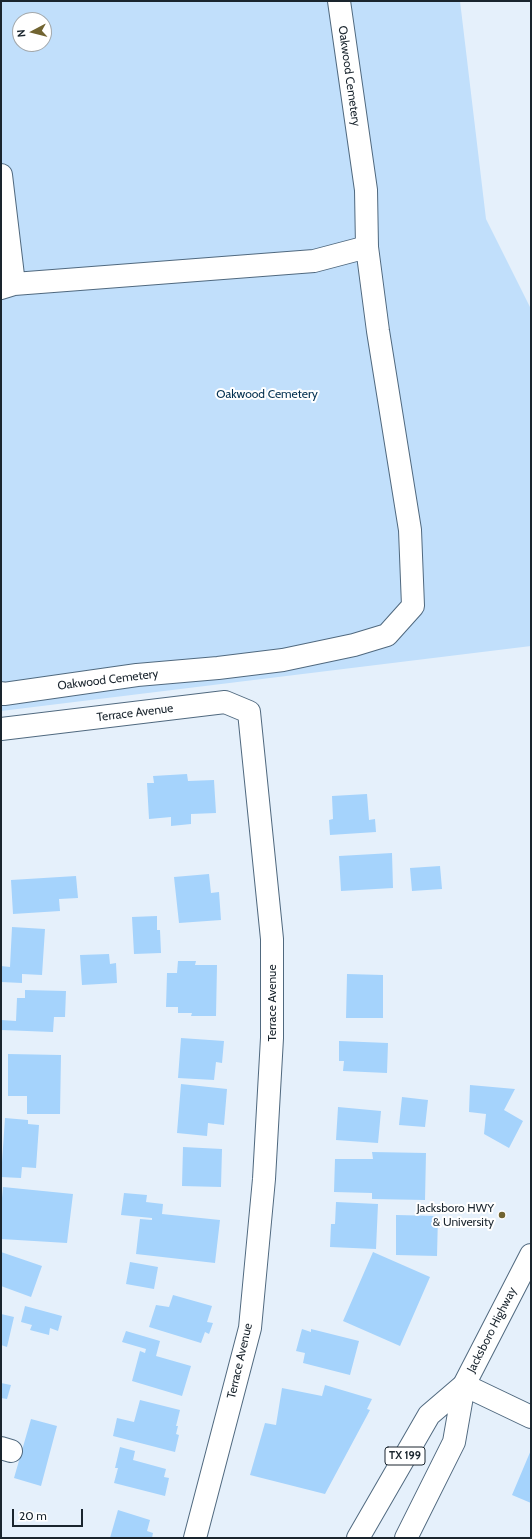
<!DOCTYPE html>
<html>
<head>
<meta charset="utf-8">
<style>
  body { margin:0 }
  #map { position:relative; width:532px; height:1539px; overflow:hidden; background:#e5f0fb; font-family:Cabin,sans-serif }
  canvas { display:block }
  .frame { position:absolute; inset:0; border:2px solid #1a252e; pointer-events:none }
  .north { position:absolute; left:12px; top:12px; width:40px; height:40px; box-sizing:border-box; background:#fff; border:1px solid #a3a8ab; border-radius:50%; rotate:263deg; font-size:11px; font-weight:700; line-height:16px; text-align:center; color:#1a252e }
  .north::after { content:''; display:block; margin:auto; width:14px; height:18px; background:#716431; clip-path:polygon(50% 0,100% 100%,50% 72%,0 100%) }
  .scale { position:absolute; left:12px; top:1509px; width:71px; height:18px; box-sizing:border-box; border:2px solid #1a252e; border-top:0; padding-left:5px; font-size:12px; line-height:14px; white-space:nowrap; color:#1a252e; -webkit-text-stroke:3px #fff; paint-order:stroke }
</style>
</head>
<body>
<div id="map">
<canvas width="532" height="1539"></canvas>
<div class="frame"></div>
<div class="north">N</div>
<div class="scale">20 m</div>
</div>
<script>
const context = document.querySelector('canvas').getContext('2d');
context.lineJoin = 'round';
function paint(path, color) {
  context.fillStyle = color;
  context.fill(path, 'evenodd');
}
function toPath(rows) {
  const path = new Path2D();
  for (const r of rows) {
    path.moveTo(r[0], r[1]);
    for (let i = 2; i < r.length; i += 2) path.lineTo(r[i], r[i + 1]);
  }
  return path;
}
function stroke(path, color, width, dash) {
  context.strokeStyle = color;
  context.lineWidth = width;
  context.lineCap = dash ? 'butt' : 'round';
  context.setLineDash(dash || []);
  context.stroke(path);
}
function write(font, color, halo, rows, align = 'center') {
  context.font = font + ' Cabin,sans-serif';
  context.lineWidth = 4;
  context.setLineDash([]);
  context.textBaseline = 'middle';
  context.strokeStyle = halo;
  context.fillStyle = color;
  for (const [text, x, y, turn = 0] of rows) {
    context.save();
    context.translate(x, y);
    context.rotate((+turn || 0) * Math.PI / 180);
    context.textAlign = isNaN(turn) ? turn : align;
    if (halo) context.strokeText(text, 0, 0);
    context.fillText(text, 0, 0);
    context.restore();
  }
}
const green = toPath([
  [1,1,460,1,486,219,531,309,531,646,1,711],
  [20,20,44,20,44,44,20,44]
]);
const building = toPath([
  [187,774,188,781,214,780,216,813,191,814,191,824,171,826,171,817,149,819,147,783,154,783,153,776],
  [367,794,369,820,375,819,376,832,330,835,329,820,333,819,332,796],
  [392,853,393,888,341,891,339,856],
  [440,866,442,889,412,891,410,868],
  [209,874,211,893,219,892,221,920,179,923,174,877],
  [76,876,78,898,59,899,60,911,13,914,11,880],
  [157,916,157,930,160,930,161,953,134,954,132,917],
  [12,927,45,929,42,975,22,974,22,983,1,982,1,966,10,967],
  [109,954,110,964,116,963,117,983,82,985,80,955],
  [178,961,196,961,195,965,217,965,216,1016,191,1016,192,1013,178,1013,178,1007,166,1007,167,973,177,973],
  [347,974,383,975,383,1018,346,1018],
  [25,990,66,991,65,1017,54,1017,53,1032,1,1030,1,1020,16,1021,17,998,25,998],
  [181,1038,224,1041,222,1063,216,1062,214,1080,178,1078],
  [339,1041,388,1043,387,1073,343,1071,344,1061,339,1061],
  [8,1054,61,1055,60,1114,27,1114,27,1096,8,1096],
  [181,1084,227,1089,224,1125,208,1123,207,1136,177,1133],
  [470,1085,515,1089,504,1110,523,1121,509,1148,484,1134,486,1114,469,1112],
  [402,1097,428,1100,425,1127,399,1125],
  [338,1107,381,1111,378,1143,336,1140],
  [5,1118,28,1120,28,1124,39,1125,36,1168,22,1167,21,1178,1,1177],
  [183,1147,222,1149,221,1187,182,1186],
  [372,1152,426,1153,425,1200,372,1199,372,1193,334,1192,335,1159,373,1159],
  [3,1187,73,1194,67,1243,1,1239,1,1209],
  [124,1193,147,1195,146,1202,163,1204,162,1214,220,1220,215,1263,136,1254,140,1219,152,1220,152,1218,121,1215],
  [336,1202,378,1204,376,1249,330,1247,331,1224,335,1224],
  [396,1215,438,1216,437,1256,396,1255],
  [1,1252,42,1266,31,1297,1,1286],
  [373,1252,430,1277,400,1346,343,1321],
  [130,1262,158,1267,154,1289,126,1284],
  [173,1295,212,1306,207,1322,213,1323,209,1334,205,1332,201,1343,149,1327,156,1305,169,1307],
  [25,1306,62,1316,58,1331,50,1328,49,1335,30,1330,32,1325,21,1322],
  [1,1314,14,1317,7,1347,1,1345],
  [302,1329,311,1332,311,1329,359,1341,350,1375,303,1363,305,1353,296,1351],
  [126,1331,160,1341,156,1356,191,1366,182,1396,132,1381,140,1351,145,1353,146,1349,122,1342],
  [1,1383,11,1385,7,1399,1,1398],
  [325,1385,372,1399,367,1409,370,1410,325,1494,250,1475,265,1423,276,1425,282,1388,322,1396],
  [140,1400,180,1410,176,1426,178,1426,176,1434,179,1435,175,1452,113,1436,117,1418,134,1422],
  [31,1419,57,1426,41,1486,14,1478],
  [120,1447,135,1451,133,1460,166,1469,164,1477,169,1478,165,1496,114,1483,118,1468,115,1468],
  [531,1450,531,1503,512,1495],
  [118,1510,150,1520,147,1531,153,1533,152,1538,110,1538]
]);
const minor = toPath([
  [1,175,14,284],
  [1,288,14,284,314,261,367,247],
  [1,693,4,694,137,675,218,668,283,660,354,645,387,635,413,606,410,530,378,331,367,247,366,190,339,1],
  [1,729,225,702,249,712,272,939,272,1038,264,1179,250,1328,195,1538],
  [464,1385,531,1417],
  [1,1448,11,1451]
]);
const major = toPath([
  [358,1538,429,1415,464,1385],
  [406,1538,454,1442,464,1385,531,1255]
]);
const markers = [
  [502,1215,4,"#716431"]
];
const shields = [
  [405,1456,40]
];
const shieldNames = [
  ["TX 199",405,1456]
];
const streetNames = [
  ["Oakwood Cemetery",349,76,82],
  ["Oakwood Cemetery",108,680,-7],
  ["Terrace Avenue",135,713,-7],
  ["Terrace Avenue",272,1003,-90],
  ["Jacksboro Highway",492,1330,-63],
  ["Terrace Avenue",240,1361,-77]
];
const parkNames = [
  ["Oakwood Cemetery",267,394]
];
const poiNames = [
  ["Jacksboro HWY",494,1208],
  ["& University",494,1222]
];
paint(green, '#c1dffb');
paint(building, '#a5d3fc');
stroke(minor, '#50697f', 24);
stroke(major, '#50697f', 24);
stroke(minor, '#fff', 22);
stroke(major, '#fff', 22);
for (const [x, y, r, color] of markers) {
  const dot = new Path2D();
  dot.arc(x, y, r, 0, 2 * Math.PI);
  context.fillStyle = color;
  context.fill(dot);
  stroke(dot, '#fff', 1.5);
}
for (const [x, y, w] of shields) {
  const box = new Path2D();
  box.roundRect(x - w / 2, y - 9, w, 18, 3);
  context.fillStyle = '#fff';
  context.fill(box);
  stroke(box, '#1a252e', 1);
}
write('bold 11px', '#1a252e', null, shieldNames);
write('12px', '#1a252e', '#fff', streetNames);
write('12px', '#012f4f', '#fff', parkNames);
write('12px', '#1a252e', '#fff', poiNames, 'right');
</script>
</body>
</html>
